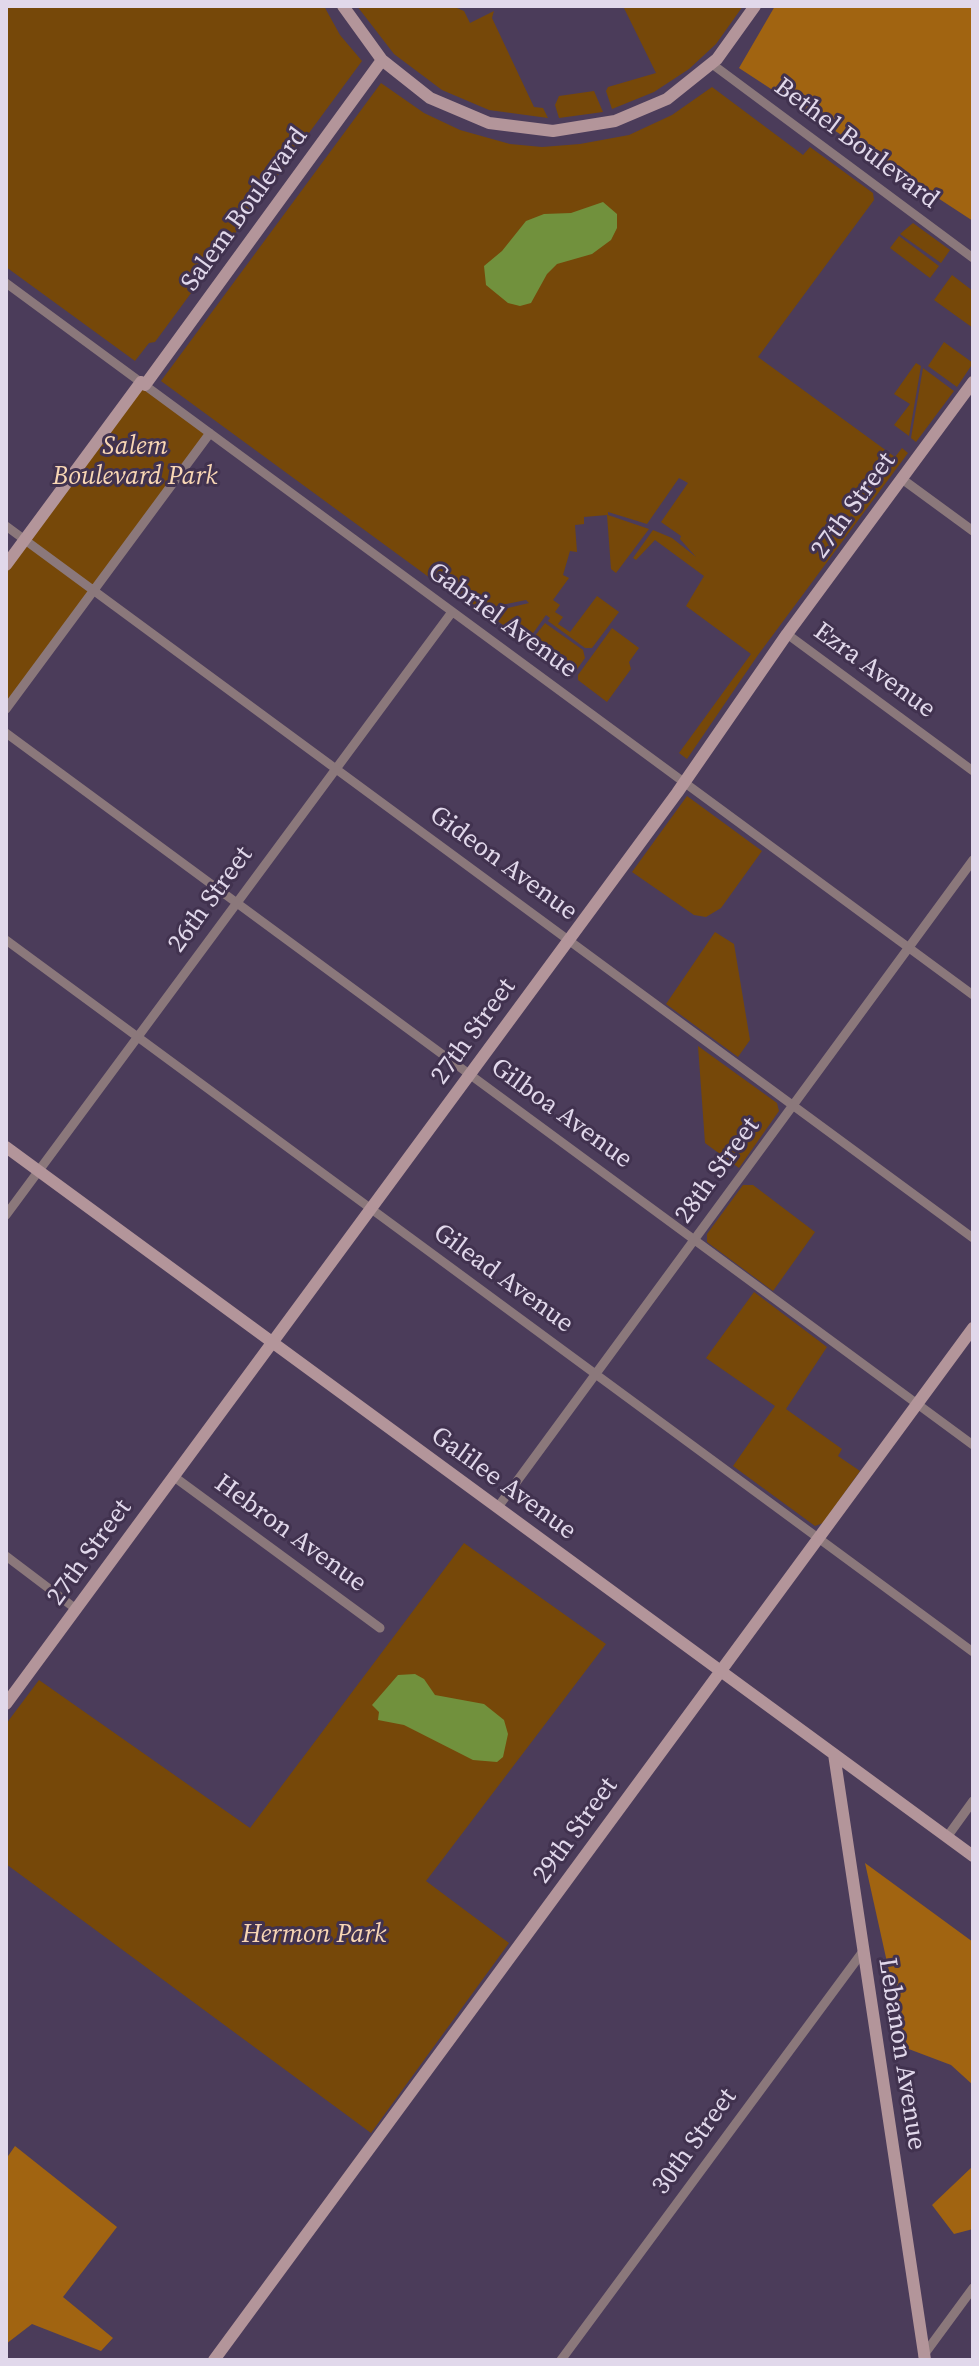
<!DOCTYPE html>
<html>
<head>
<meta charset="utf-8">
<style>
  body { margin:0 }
  #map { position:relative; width:979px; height:2366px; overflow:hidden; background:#4b3c5a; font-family:"Source Serif 4",serif }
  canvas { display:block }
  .frame { position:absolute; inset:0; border:8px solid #e1d8eb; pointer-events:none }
</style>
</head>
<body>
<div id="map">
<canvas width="979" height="2366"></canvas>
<div class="frame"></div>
</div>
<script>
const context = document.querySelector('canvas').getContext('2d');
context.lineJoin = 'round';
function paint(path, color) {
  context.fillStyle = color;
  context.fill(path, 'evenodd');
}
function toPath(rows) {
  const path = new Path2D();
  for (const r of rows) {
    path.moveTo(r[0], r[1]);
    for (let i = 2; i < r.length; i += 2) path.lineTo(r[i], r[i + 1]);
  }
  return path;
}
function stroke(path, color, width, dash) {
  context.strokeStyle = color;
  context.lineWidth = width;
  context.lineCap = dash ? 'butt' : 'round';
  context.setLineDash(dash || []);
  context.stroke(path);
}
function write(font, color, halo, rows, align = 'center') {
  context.font = font + ' "Source Serif 4",serif';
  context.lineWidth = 6;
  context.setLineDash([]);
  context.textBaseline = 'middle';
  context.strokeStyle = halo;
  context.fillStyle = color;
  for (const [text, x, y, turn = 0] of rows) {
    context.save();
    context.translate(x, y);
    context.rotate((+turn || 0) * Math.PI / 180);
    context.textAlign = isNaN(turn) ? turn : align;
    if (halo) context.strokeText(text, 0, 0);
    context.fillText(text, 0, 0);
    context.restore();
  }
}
const green = toPath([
  [6,6,324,6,340,35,362,61,155,342,149,343,135,361,6,267],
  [357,6,452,6,464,11,470,23,494,11,492,18,534,107,543,108,548,118,489,110,442,90,394,54],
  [623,6,743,6,716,44,689,69,654,92,612,109,606,91,608,87,656,73],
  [381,83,424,113,460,130,510,144,542,147,580,144,629,135,672,115,712,87,803,155,810,147,873,193,874,200,758,357,895,457,902,448,908,453,758,655,687,759,679,753,751,654,686,606,704,576,655,540,636,560,633,558,653,530,672,538,696,557,680,539,681,536,661,522,688,483,679,478,647,524,608,512,608,515,649,529,616,573,611,569,607,515,584,517,584,524,575,525,577,552,570,551,563,575,569,578,553,600,560,605,555,612,563,617,558,624,570,632,597,596,619,612,592,648,585,648,548,621,550,618,546,615,529,639,523,640,487,613,529,603,526,600,482,609,474,604,471,608,161,381],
  [594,91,603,112,559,118,555,105,559,96],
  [913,223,950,250,941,263,900,234],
  [899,236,939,266,930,278,890,248],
  [952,275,973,291,973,328,934,300],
  [944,342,973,363,957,387,928,366],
  [916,363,921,366,909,436,894,425,910,404,894,394],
  [923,368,954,391,916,442,911,438],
  [141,382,210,433,6,709,6,566],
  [545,623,583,650,585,658,575,672,570,674,532,646,531,641],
  [612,628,639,648,629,662,631,669,607,702,578,680,578,675],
  [687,796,762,851,721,908,706,917,694,915,632,872],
  [715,932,734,944,750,1040,738,1057,666,1004],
  [698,1046,777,1103,779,1111,739,1168,705,1143],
  [743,1185,753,1185,815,1232,773,1291,707,1242,707,1234],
  [754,1292,827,1347,786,1409,842,1449,838,1456,860,1471,823,1523,815,1526,733,1466,775,1406,706,1358],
  [464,1543,606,1644,426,1881,509,1943,371,2133,6,1864,6,1724,39,1680,250,1828]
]);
const forest = toPath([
  [775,6,973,6,973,221,739,68],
  [865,1863,973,1942,973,2085,951,2065,906,2048],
  [15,2146,117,2227,63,2297,113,2338,101,2351,32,2324,6,2344,6,2159],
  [973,2166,973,2229,954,2234,932,2205]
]);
const water = toPath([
  [603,202,617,214,617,228,611,240,592,254,557,264,547,274,531,303,520,306,508,303,486,285,484,266,502,251,526,221,544,214,571,213],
  [415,1674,424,1679,435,1695,484,1704,504,1720,508,1734,503,1757,497,1762,473,1760,404,1725,378,1720,379,1712,372,1705,398,1675]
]);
const street = toPath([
  [712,64,973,258],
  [6,283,973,995],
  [902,479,973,531],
  [6,526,973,1238],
  [787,634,973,771],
  [6,709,210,433],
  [6,733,973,1445],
  [6,940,973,1652],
  [6,1215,452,612],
  [173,1476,380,1628],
  [498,1507,973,860],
  [6,1556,76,1609],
  [947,1837,973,1801],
  [923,2356,973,2288],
  [561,2360,864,1950]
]);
const secondary = toPath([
  [343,6,382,60,430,98,489,123,553,131,615,121,667,99,717,59,755,6],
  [145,385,382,60],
  [6,565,141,382],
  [6,1147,973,1856],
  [6,1704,677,793,787,634,973,382],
  [834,1754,925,2360],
  [214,2360,973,1328]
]);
const streetNames = [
  ["Bethel Boulevard",856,144,37],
  ["Salem Boulevard",245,210,-54],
  ["27th Street",854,506,-54],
  ["Gabriel Avenue",502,621,36],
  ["Ezra Avenue",874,671,36],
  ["Gideon Avenue",503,864,36],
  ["26th Street",211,900,-54],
  ["27th Street",474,1032,-54],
  ["Gilboa Avenue",561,1114,36],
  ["28th Street",718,1171,-54],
  ["Gilead Avenue",503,1279,36],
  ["Galilee Avenue",503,1484,36],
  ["Hebron Avenue",290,1534,36],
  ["27th Street",90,1553,-54],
  ["29th Street",576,1831,-54],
  ["Lebanon Avenue",901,2054,81],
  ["30th Street",695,2142,-54]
];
const parkNames = [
  ["Salem",135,447],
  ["Boulevard Park",135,477],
  ["Hermon Park",314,1935]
];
paint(green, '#764809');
paint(forest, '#a16411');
paint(water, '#71913d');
stroke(street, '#8b787b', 9);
stroke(secondary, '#b3959a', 12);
write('26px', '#e1d8eb', '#41324f', streetNames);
write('italic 26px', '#f8d6b4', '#41324f', parkNames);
</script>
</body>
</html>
